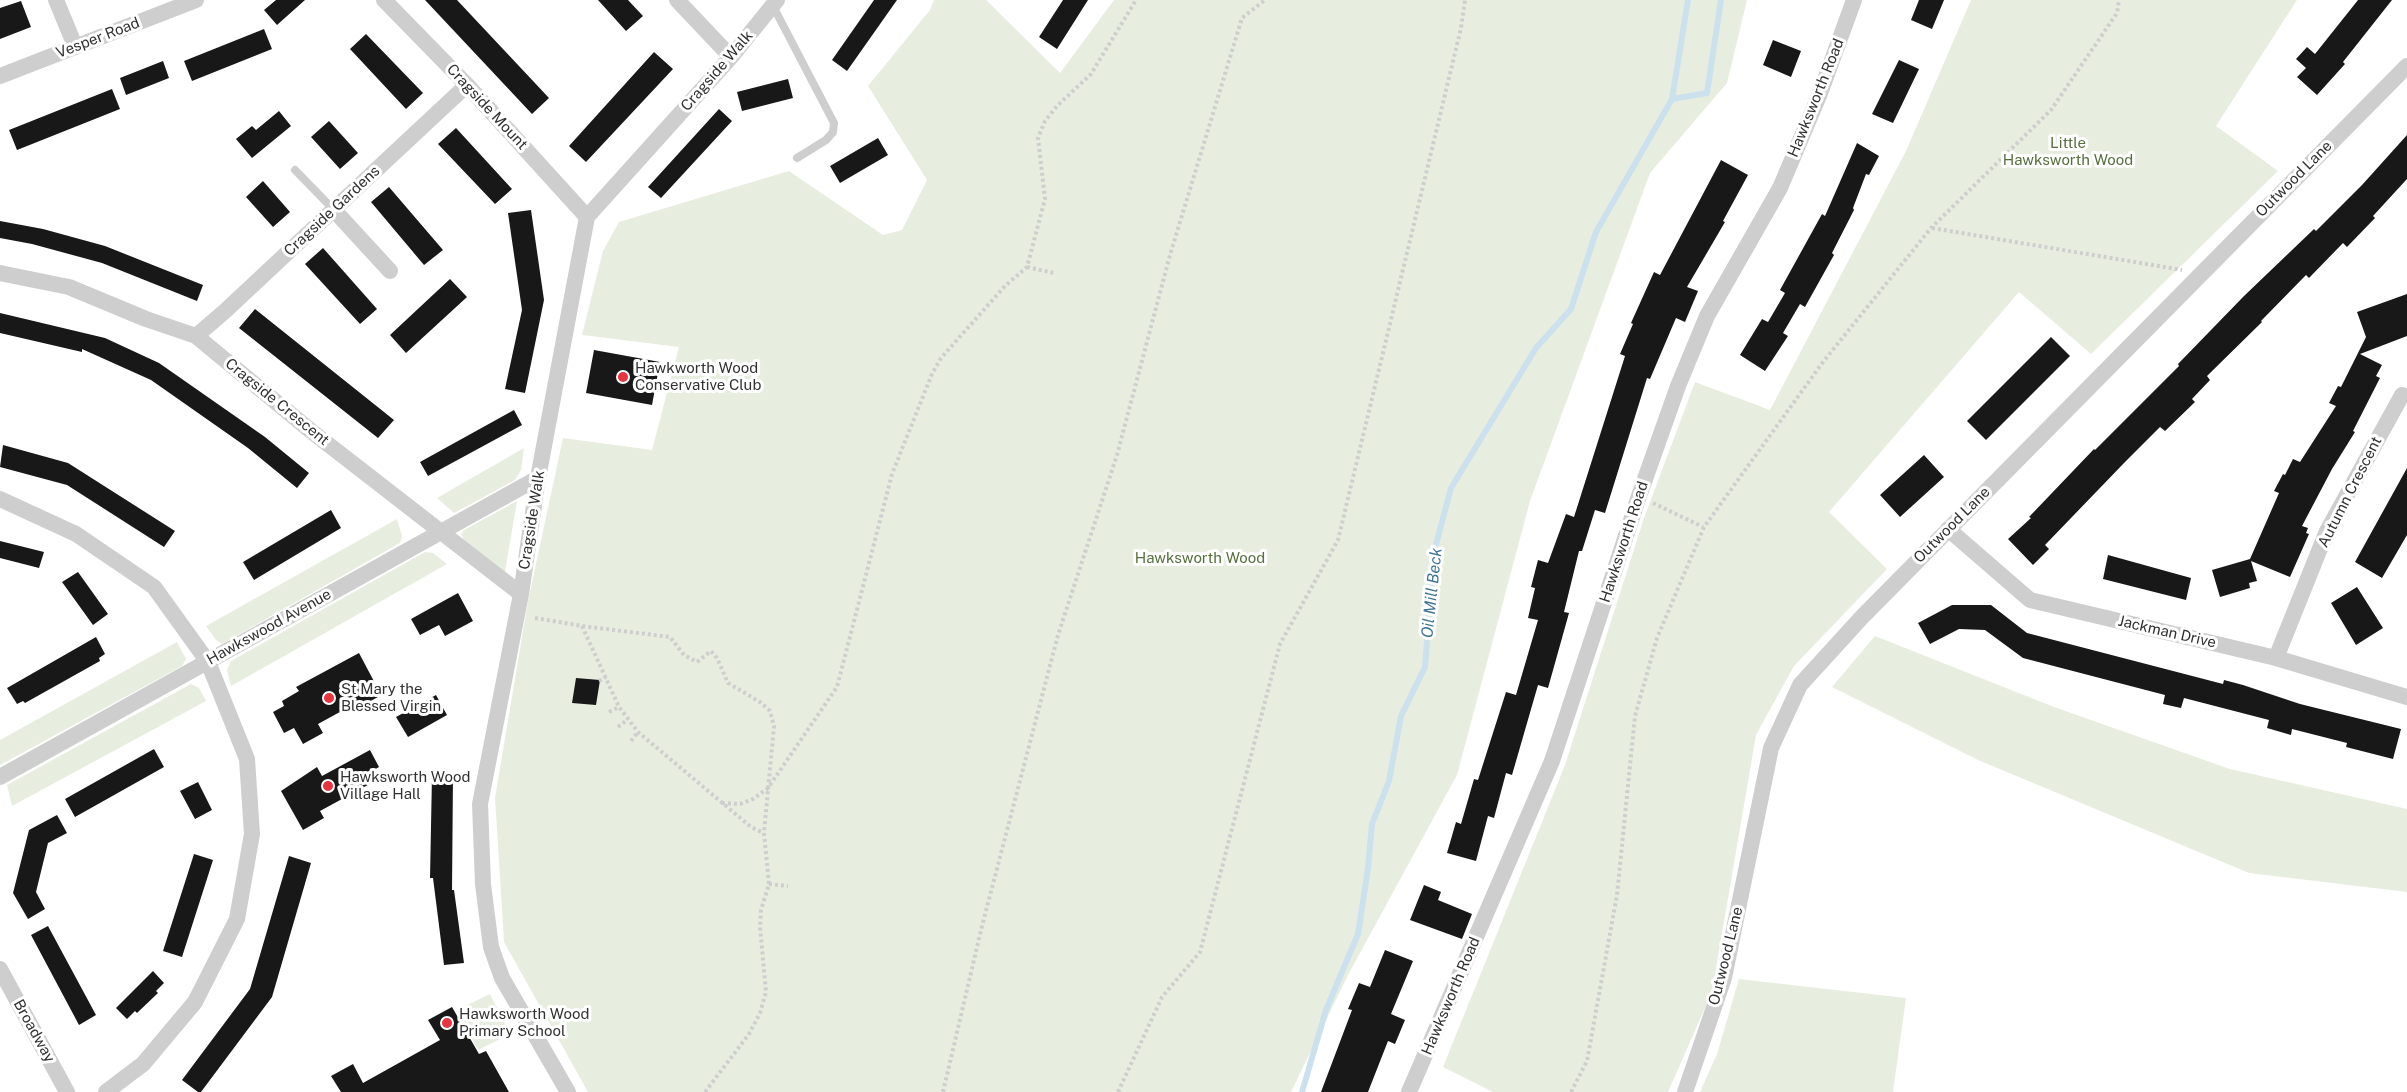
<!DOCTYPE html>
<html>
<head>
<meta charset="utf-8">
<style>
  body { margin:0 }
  canvas { display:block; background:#fff }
</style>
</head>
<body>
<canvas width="2407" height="1092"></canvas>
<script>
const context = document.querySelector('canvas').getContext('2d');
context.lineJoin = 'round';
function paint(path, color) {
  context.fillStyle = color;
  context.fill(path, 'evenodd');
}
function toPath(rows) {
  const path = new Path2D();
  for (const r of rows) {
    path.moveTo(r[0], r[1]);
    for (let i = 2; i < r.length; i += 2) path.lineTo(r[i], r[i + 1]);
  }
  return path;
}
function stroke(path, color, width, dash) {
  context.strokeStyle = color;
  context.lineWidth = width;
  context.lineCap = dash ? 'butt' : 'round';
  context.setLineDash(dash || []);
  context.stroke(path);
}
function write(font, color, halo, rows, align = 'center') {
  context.font = font + ' "Public Sans",sans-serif';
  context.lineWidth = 6;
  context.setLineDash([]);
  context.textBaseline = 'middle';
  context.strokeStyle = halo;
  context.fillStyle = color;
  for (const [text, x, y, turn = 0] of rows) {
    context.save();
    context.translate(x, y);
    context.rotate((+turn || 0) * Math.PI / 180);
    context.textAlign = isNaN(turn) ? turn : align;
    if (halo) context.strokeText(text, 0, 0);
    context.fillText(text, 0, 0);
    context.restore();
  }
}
const green = toPath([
  [934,0,986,0,1060,73,1114,0,1747,0,1727,83,1650,173,1530,501,1457,775,1348,975,1291,1092,588,1092,504,942,495,798,528,601,563,438,652,450,679,347,582,335,603,251,619,222,789,171,883,235,902,230,927,180,868,86,930,10],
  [1971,0,2297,0,2216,126,2278,171,2091,354,2019,292,1829,512,1887,569,1794,666,1756,735,1712,992,1668,1092,1493,1092,1443,1067,1565,765,1644,518,1695,382,1770,410,1906,151],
  [524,448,521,470,515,480,454,513,437,498],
  [517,501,505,572,464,540,461,534,464,530],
  [397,519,402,536,400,543,222,644,216,640,206,626],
  [425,552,433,553,447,564,231,686,227,670,231,661],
  [1875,636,2054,707,2230,769,2407,809,2407,892,2249,873,1978,760,1832,687],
  [177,642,186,659,182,666,0,765,0,740],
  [191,684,199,688,206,701,12,806,7,785],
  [1739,979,1906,998,1893,1092,1700,1092,1717,1054],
  [490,994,510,1034,478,1050,457,1010]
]);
const stream = toPath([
  [1672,99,1707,93,1721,0],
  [1302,1092,1326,1010,1358,934,1368,868,1372,824,1389,781,1401,716,1425,667,1434,552,1451,488,1536,348,1571,309,1596,232,1672,99,1688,0]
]);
const building = toPath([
  [276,0,305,0,277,25,264,10],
  [425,0,457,0,549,98,532,114],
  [598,0,628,0,643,16,626,31],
  [874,0,897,0,847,71,832,60],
  [1063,0,1088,0,1057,49,1039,37],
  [1919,0,1944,0,1932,29,1911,20],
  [2358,0,2392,0,2343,62,2345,64,2317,95,2297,77,2306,68,2296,59,2307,47,2315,54],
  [21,1,31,27,0,39,0,8],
  [264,29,272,49,192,81,184,61],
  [366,34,423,93,406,109,350,49],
  [1773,40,1801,51,1791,77,1763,65],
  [654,52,673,69,586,162,569,146],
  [1899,60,1919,69,1893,123,1872,114],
  [163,61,169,78,126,95,120,78],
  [788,79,793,98,742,111,737,92],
  [112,89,120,109,17,150,9,130],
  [719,109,732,121,661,198,648,187],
  [279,111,291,126,252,158,236,139,252,126,256,130],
  [329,121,358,153,340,169,311,137],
  [456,128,512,189,495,204,438,144],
  [2407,135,2407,179,2373,216,2375,218,2347,247,2343,243,2309,278,2306,275,2261,321,2262,322,2207,376,2210,380,2192,399,2195,402,2165,431,2160,427,2125,462,2045,545,2049,549,2033,565,2008,539,2031,518,2029,517,2094,449,2095,450,2179,366,2178,364,2244,296,2314,229,2316,231,2362,185],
  [878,138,888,155,840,183,830,166],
  [1857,143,1879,156,1869,175,1866,174,1853,208,1854,210,1832,253,1834,255,1805,307,1800,304,1783,333,1788,336,1765,371,1740,355,1762,319,1768,322,1785,293,1780,290,1822,214,1825,216],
  [1721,160,1748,175,1723,221,1725,222,1687,287,1698,291,1685,322,1676,318,1650,379,1647,378,1605,513,1595,510,1582,551,1579,551,1564,612,1569,613,1548,688,1538,685,1512,775,1506,773,1494,818,1488,816,1476,861,1447,853,1456,822,1461,824,1474,779,1478,780,1506,692,1516,695,1538,620,1528,618,1535,588,1531,587,1538,560,1548,563,1566,514,1574,517,1625,356,1620,354,1633,324,1631,323,1654,272,1660,275],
  [263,181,290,212,273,227,246,197],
  [389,187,443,250,424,265,371,202],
  [531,210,544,300,525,393,505,389,522,310,508,213],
  [0,221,43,229,105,246,203,285,197,301,102,263,32,244,0,238],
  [323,248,377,309,360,324,305,264],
  [450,279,467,297,406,353,390,335],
  [2407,294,2407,336,2360,354,2382,365,2376,376,2380,378,2353,431,2355,432,2332,469,2302,526,2308,528,2306,533,2309,534,2290,577,2251,561,2257,581,2249,583,2250,588,2220,597,2212,570,2250,559,2279,493,2274,491,2283,474,2285,475,2293,459,2300,462,2336,406,2329,403,2338,386,2341,387,2366,337,2357,312],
  [255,309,394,420,378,438,239,328],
  [0,313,105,338,159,363,265,437,309,473,297,488,248,448,151,380,82,349,82,352,0,333],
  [2051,337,2070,356,1986,440,1967,421],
  [594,350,660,362,652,405,586,393],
  [514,410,522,425,428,476,420,462],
  [3,445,68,463,175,531,164,547,67,485,0,467],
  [1924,455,1944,477,1900,517,1880,495],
  [2407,468,2407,535,2382,578,2355,562],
  [331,510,341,528,254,580,243,562],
  [0,541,44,552,39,568,0,558],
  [2108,555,2191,578,2186,600,2103,579],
  [78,572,108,614,93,625,62,582],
  [2357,587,2383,628,2356,645,2331,603],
  [458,593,473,621,445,636,439,625,420,635,411,619],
  [1952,605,1991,605,2027,633,2223,684,2224,680,2243,685,2300,704,2401,729,2393,759,2346,747,2347,743,2292,729,2291,735,2267,728,2269,720,2184,698,2181,708,2163,704,2165,695,2023,658,1985,630,1959,629,1930,644,1918,623],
  [96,637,105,654,99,658,100,661,25,703,23,701,17,704,7,688],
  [359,653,377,687,373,689,378,697,352,711,349,707,318,724,323,733,303,744,294,728,284,733,273,712,284,706,282,701,299,691,296,687],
  [576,678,600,680,596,705,572,703],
  [436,695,447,715,408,737,396,717],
  [154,749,164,767,75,817,65,799],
  [370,750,379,767,367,774,388,774,320,811,324,818,303,830,281,791,317,767,322,776],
  [432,775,453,775,452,890,454,890,464,963,444,965,433,878,430,878],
  [198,782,212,810,195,819,180,791],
  [57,815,67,833,48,843,36,892,45,909,28,919,13,893,29,830],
  [194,854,213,860,182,957,163,951],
  [289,856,311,863,272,997,201,1092,198,1092,182,1080,250,989],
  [1424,885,1441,892,1438,900,1472,914,1462,939,1410,920],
  [48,926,96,1015,79,1025,31,935],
  [1385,950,1413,961,1391,1014,1405,1020,1395,1044,1388,1041,1368,1092,1321,1092,1352,1010,1348,1009,1359,983,1370,987],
  [153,971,164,983,156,991,158,993,137,1013,135,1011,127,1019,116,1008],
  [452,1007,479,1054,486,1051,509,1092,341,1092,331,1076,353,1064,363,1083,440,1040,428,1020]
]);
const path = toPath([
  [1932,228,2182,270],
  [1027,267,1054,273],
  [1653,503,1703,527],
  [535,618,582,626,670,637,684,655,697,662,711,651,717,658,728,683,760,702,770,711,774,726,764,833,769,884,761,910,760,927,766,992,760,1013,749,1034,705,1092],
  [582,626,619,707,638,732,751,827,764,833],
  [599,681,606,677],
  [609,712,619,707],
  [618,727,627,720],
  [631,741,638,732],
  [722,803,740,804,753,799,768,788,837,687,892,474,932,374,941,358,1005,286,1027,267,1045,199,1038,138,1045,121,1057,106,1091,74,1136,0],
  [769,884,788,886],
  [943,1092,981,930,1058,635,1117,455,1170,255,1242,18,1265,0],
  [1118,1092,1162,997,1200,952,1280,644,1338,540,1461,28,1465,0],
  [1571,1092,1587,1061,1617,895,1635,716,1657,638,1704,527,1823,362,1931,228,2051,110,2117,13,2119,0]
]);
const service = toPath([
  [773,6,834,123,833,132,826,140,797,158],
  [295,170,333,209]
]);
const minor = toPath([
  [56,0,75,46],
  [384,0,467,85,587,217],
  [677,0,731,57],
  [0,76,196,0],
  [333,209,390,271],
  [0,273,69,287,146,319,196,336,311,431,521,594],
  [196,336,224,312,467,85],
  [0,499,76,534,154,587,208,662,247,759,252,834,237,919,195,1002,143,1064,106,1092],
  [1948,529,2030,600,2276,658,2407,697],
  [2276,658,2327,531,2402,395],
  [0,777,538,478],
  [0,969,67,1092],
  [568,1092,502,978,491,947,483,884,480,804,521,594,538,478,587,217,731,57,777,0],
  [1409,1092,1552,761,1639,496,1678,386,1707,316,1780,188,1819,96,1854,0],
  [1685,1092,1724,978,1771,748,1800,685,1862,617,2407,66]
]);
const markers = [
  [623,377,6,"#e83342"],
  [329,698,6,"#e83342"],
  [328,786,6,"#e83342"],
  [447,1023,6,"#e83342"]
];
const streetNames = [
  ["Vesper Road",98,38,-21],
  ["Cragside Walk",717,71,-49],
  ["Hawksworth Road",1816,98,-68],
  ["Cragside Mount",487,107,47],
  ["Outwood Lane",2294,179,-45],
  ["Cragside Gardens",332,211,-43],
  ["Cragside Crescent",277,402,39],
  ["Autumn Crescent",2350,492,-63],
  ["Cragside Walk",532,520,-81],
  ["Outwood Lane",1952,525,-45],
  ["Hawksworth Road",1624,542,-72],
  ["Hawkswood Avenue",269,627,-29],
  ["Jackman Drive",2167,632,13],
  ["Outwood Lane",1726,956,-76],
  ["Hawksworth Road",1451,996,-67],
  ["Broadway",34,1031,61]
];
const parkNames = [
  ["Little",2068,143],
  ["Hawksworth Wood",2068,160],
  ["Hawksworth Wood",1200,558]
];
const poiNames = [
  ["Hawkworth Wood",635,368],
  ["Conservative Club",635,385],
  ["St Mary the",341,689],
  ["Blessed Virgin",341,706],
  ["Hawksworth Wood",340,777],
  ["Village Hall",340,794],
  ["Hawksworth Wood",459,1014],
  ["Primary School",459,1031]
];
const waterNames = [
  ["Oil Mill Beck",1432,593,-84]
];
paint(green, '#e7eee0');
stroke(stream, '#cce1ee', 6);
paint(building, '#181818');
stroke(path, '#cecece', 4, [3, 3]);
stroke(service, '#cecece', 8);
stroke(minor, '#cecece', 16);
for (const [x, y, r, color] of markers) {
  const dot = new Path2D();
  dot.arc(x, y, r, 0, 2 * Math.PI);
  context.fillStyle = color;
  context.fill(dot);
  stroke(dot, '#fff', 2);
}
write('15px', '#313131', '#fff', streetNames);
write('15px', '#556f3d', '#fff', parkNames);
write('15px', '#313131', '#fff', poiNames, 'left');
write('italic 16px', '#3d7496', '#fff', waterNames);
</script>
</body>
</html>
